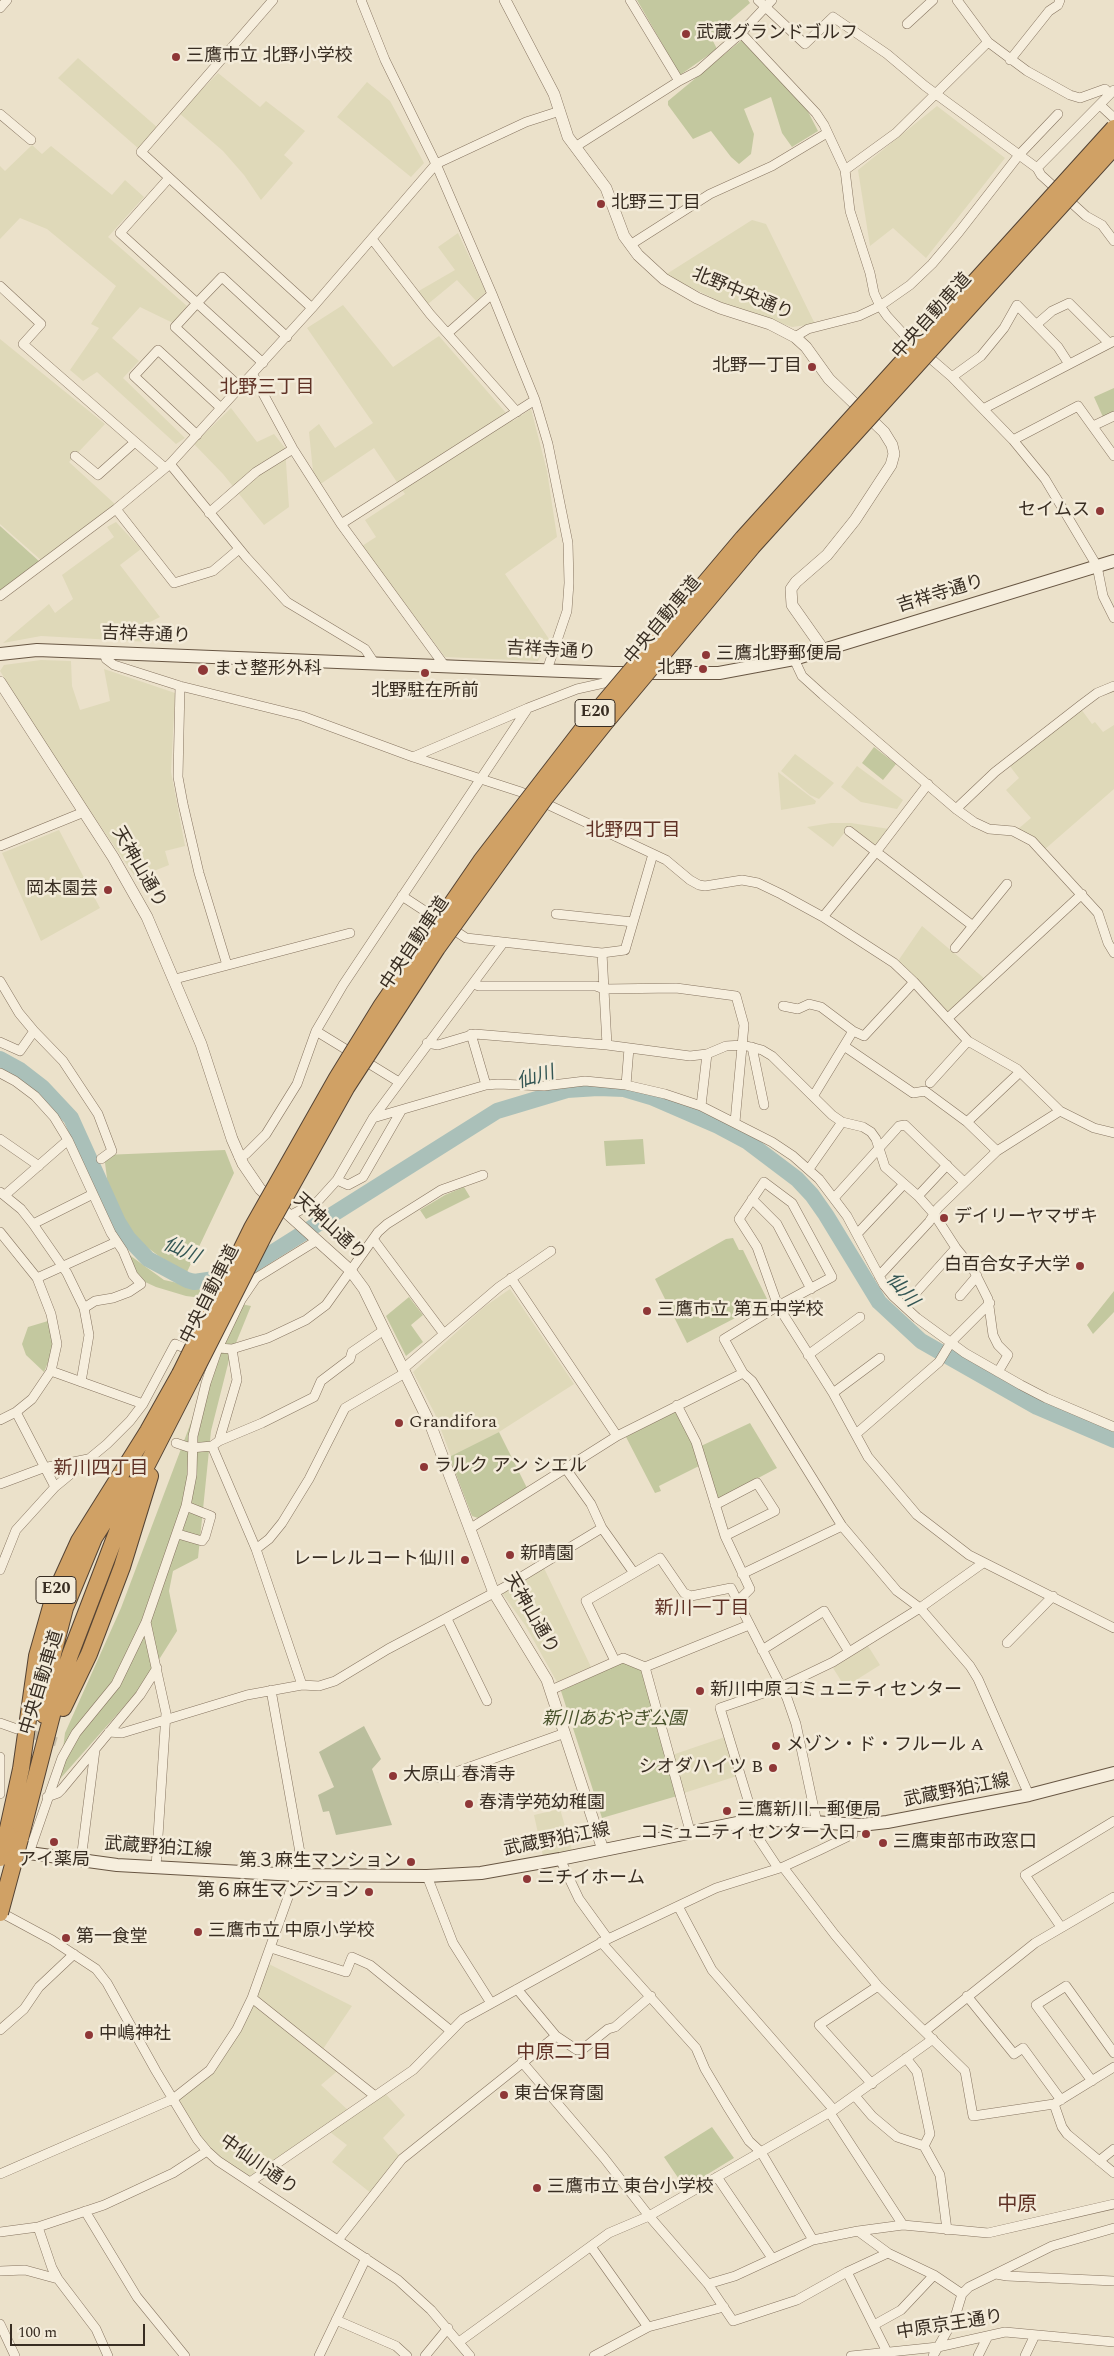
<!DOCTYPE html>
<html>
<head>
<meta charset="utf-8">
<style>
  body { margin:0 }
  #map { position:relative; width:1114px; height:2356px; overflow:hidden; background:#ebe1ca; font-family:Spectral,serif }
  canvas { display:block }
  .scale { position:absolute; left:10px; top:2324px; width:135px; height:22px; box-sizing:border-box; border:2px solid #382d22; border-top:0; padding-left:6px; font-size:15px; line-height:18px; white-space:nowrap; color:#382d22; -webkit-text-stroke:4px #f3ebd9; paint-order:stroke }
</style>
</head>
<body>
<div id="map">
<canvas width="1114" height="2356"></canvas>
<div class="scale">100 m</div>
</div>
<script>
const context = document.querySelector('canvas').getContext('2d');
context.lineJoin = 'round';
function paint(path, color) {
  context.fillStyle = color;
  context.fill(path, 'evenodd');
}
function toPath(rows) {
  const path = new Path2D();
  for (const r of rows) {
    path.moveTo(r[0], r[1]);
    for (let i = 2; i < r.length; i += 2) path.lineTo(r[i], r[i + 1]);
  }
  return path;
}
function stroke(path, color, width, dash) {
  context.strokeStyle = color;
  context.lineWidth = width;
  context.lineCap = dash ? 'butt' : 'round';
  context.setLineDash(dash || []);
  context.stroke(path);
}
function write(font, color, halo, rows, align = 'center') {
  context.font = font + ' Spectral,"Noto Sans JP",serif';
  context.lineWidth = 5;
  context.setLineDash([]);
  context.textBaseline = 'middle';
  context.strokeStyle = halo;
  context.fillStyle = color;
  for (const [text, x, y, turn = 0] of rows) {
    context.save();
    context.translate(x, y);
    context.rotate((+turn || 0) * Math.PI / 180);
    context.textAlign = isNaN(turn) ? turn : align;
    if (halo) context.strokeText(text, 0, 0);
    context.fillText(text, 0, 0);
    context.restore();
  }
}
const farmland = toPath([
  [78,58,158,128,139,149,58,78],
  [218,73,260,107,266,101,305,131,284,155,293,163,261,200,244,175,223,151,179,113],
  [367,82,390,101,424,163,411,177,337,117],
  [937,106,1005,158,926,258,893,228,870,246,858,170],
  [32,145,42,154,51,146,112,195,125,180,144,197,108,237,187,306,173,323,140,307,112,338,139,361,123,378,185,438,176,444,97,372,83,381,70,370,99,328,91,324,116,286,47,229,20,218,0,239,0,166,5,171],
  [752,220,766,224,815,324,792,327,723,303,665,275],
  [458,233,486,292,476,301,457,280,428,304,417,292,455,270,438,247],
  [343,305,393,367,439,336,513,421,531,409,547,471,557,537,505,574,549,639,538,661,445,657,362,546,376,537,365,520,405,494,374,448,319,485,313,471,309,432,319,424,335,448,373,423,307,328],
  [0,339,105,424,69,462,116,505,42,561,0,524],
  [231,408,257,442,274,434,285,448,289,507,264,525,223,474,194,444],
  [116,522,141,549,120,565,160,617,138,628,150,642,41,636,3,643,49,604,55,613,73,599,62,575,114,537,107,527],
  [41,660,71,661,72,686,80,710,110,701,104,669,175,693,171,772,185,846,165,851,169,865,136,878,60,767,0,671,4,665],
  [1081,709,1092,724,1095,722,1103,732,1114,725,1114,789,1044,850,1018,829,1031,818,1006,790,1019,778,1009,765],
  [795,754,834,783,819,799,810,795,781,771],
  [857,766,903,800,897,809,861,802,841,787],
  [778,772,816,801,815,804,781,810],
  [831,823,851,823,889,829,880,843,874,844,850,826,833,847,807,827],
  [59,830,100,908,41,941,2,853],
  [922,926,985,979,949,1013,898,961],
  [510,1289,574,1384,499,1432,451,1456,435,1414,413,1372,484,1307],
  [544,1568,591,1667,557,1682,525,1625,502,1593],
  [868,1646,880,1665,845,1687,833,1668],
  [725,1737,737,1776,684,1793,672,1755],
  [560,1809,572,1850,543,1856,534,1815],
  [265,1962,352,2006,321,2052,341,2068,321,2085,350,2112,382,2090,405,2115,383,2138,402,2159,372,2194,332,2162,347,2145,326,2129,250,2182,207,2151,173,2099,210,2070,237,2029]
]);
const green = toPath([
  [637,0,748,0,750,3,720,29,712,39,717,49,680,75],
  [743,39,803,102,818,131,792,147,782,133,771,97,744,109,754,134,751,154,739,164,731,157,711,131,693,139,668,105,668,101],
  [1114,388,1114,412,1103,417,1094,397],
  [0,526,40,562,0,593],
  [874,747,896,764,883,780,862,763],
  [643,1139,645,1164,606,1166,604,1141],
  [225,1150,234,1173,187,1272,160,1257,127,1232,108,1186,104,1155],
  [464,1187,470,1197,426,1219,420,1210,445,1195],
  [733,1238,739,1250,743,1250,768,1301,687,1343,655,1279,726,1239],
  [128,1254,164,1280,206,1289,202,1298,186,1296,156,1287,143,1281,130,1264],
  [1114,1291,1114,1312,1093,1334,1087,1325],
  [409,1297,423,1315,411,1325,423,1342,406,1356,386,1316],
  [236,1303,251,1306,229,1360,211,1431,198,1558,173,1571,169,1591,177,1631,143,1685,59,1780,65,1733,121,1608],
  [48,1321,52,1335,52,1353,44,1372,26,1355,22,1344,28,1327],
  [676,1411,679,1412,701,1465,659,1486,661,1491,655,1493,626,1437],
  [750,1423,777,1468,719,1499,716,1498,701,1446],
  [499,1432,527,1488,478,1518,472,1516,450,1459,451,1456],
  [624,1662,642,1670,677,1796,602,1818,561,1691],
  [712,2127,734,2158,685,2188,664,2157]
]);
const cemetery = toPath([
  [364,1726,381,1759,372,1769,392,1825,336,1835,329,1811,323,1812,318,1795,334,1787,319,1752]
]);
const river = toPath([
  [0,1059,20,1070,42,1087,71,1118,118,1222,128,1238,148,1259,187,1280,194,1282,235,1276,497,1111,567,1090,598,1088,624,1089,651,1097,718,1126,748,1142,797,1179,812,1195,826,1215,879,1302,921,1341,1037,1407,1114,1440]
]);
const minorTunnel = toPath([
  [22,1731,60,1743]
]);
const minor = toPath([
  [273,0,141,152,312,308],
  [758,0,805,44,833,17,887,54,925,86,1037,168,1114,90],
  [957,0,988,42,1027,71,1070,95,1080,98,1105,89,1110,94],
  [0,8,7,0],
  [907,24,933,0],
  [741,33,772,0],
  [1010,60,1049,11,1058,5,1060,0],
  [679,81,698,71,741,33,816,113,824,125,845,170,850,211,870,273,874,293,880,306,887,316,908,339,952,377,1013,440,1045,479,1097,566,1103,596,1114,618],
  [1100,105,1114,118],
  [0,114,31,140],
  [575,147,679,81,630,0],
  [1037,168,1041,175,1086,216,1102,225,1114,241],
  [845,170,896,133,988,42],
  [169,178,120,233,263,363],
  [372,239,430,314,517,412],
  [630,245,710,194,772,166,827,133],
  [0,286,41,324,23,344,165,468],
  [1037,324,1052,311,1069,303,1109,343],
  [448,333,492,294],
  [795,337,808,329,859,316,880,306,910,285,932,264,959,232,1019,155,1058,114],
  [253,375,293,449,341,524,444,665],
  [952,377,981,356,1004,328,1017,305,1058,347,1069,364],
  [241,388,175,327,197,303,222,277,287,337],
  [535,400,492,294,436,164,526,122,560,111],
  [983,409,1114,341],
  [1093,426,1114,416],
  [197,435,134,376,158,350,221,408],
  [1013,440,1078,406,1114,456],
  [75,456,98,475,135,442],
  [170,464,246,557,287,602,365,649,375,664],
  [116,509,174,583,213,571,239,549],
  [209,513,256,472,293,449],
  [341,524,535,400,548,444,568,543,569,583,567,611,547,670],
  [0,596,116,509,170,464,312,308,436,164,385,60,361,0],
  [104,652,106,659,114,665,180,686,302,716,413,757,521,792,666,860,690,880,699,885,705,886,742,880,758,883,781,894,823,917,894,963,914,982,968,1041,1017,1069,1060,1111,1094,1128,1114,1133],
  [794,659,802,676,823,695,956,809,974,822,989,829,1013,831,1032,841,1098,913,1108,943,1114,953],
  [180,686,178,777,183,804,199,873,227,965],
  [413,757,528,708,577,689,604,683,613,673],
  [956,809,995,772,1081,705,1097,693,1114,686],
  [849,831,973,926],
  [0,846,84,812],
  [402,896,466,938,602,953,625,950,653,854],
  [556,914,633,922],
  [823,917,876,852,928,784],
  [955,948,1007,884],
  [602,953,607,1045],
  [175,979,350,933],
  [0,981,19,1013,34,1031,20,1051,0,1042],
  [473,984,479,986,596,986,604,989,676,988,736,996,744,1025,735,1122],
  [783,1006,798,1009,809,1004,821,1007,853,1031,864,1036,914,982],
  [948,1018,1082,894],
  [34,1031,63,1061,98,1114,112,1151,101,1159],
  [316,1031,399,1082],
  [471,1034,486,1085],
  [427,1043,438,1045,475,1034,607,1045,690,1056,707,1054,726,1046,743,1045,762,1050,772,1056,832,1115,842,1122,863,1127,871,1132,876,1139,885,1167,918,1196,934,1214,956,1248,973,1269,988,1299,993,1335,998,1345,1008,1355,998,1372],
  [844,1046,913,1093,925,1091,967,1122,997,1151],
  [752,1047,764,1105],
  [0,1073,15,1081,35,1096,54,1117,68,1140,111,1233,123,1251,133,1275,141,1284,129,1292,113,1298,95,1301,84,1308],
  [930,1083,968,1041],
  [626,1085,629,1048],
  [814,1095,853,1031],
  [701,1106,707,1054],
  [373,1118,486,1085,498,1084,544,1086,585,1081,626,1085,665,1094,701,1106,772,1142,793,1156,819,1179,847,1216,884,1285,893,1296,917,1318,965,1353,1021,1385,1046,1398,1114,1427],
  [967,1122,1020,1072],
  [0,1139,39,1166],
  [239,1157,246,1154,266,1134,297,1084,316,1031,343,985,528,708],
  [809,1169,842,1122],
  [337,1180,348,1185,363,1177,401,1111],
  [0,1192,21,1209,33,1224,67,1273,84,1308,89,1335,81,1382],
  [5,1195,68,1140],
  [918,1196,947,1165],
  [835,1197,899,1126,905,1125,964,1182],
  [752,1199,777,1224,811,1289],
  [289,1216,318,1201,337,1180,373,1118,503,943],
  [33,1224,93,1194],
  [0,1232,37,1278,51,1314,57,1344,51,1371,32,1399,16,1412,0,1420],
  [857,1234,904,1184],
  [373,1239,444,1334],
  [879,1276,929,1222,938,1208,997,1151,1060,1111],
  [37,1278,116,1242],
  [511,1278,617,1436],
  [960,1296,977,1276],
  [904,1306,956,1248],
  [218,1348,232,1349,268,1338,306,1320,326,1305,378,1232,387,1224,441,1190,483,1175],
  [808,1355,860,1317],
  [403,1369,499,1287,551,1251],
  [51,1371,143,1404],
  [833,1393,880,1358],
  [677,1405,696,1442,725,1536,750,1589,738,1601],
  [16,1412,55,1487],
  [856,1434,939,1362,951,1342,990,1303],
  [219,1441,237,1380,232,1349],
  [176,1443,191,1448,212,1446,219,1441,262,1423,314,1397,321,1381,350,1359,352,1352,384,1330],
  [212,1446,256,1549,302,1685],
  [566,1469,591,1504,602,1528,634,1573],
  [0,1484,43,1468,88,1459],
  [715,1505,757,1483,775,1511,725,1536],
  [471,1528,617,1436,743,1373],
  [178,1534,202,1541,205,1537,211,1516,186,1506],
  [256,1549,269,1539,282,1523,309,1479,345,1408,405,1373],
  [0,1570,16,1530,55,1487,107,1444,130,1421,143,1404,175,1344,195,1352],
  [742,1574,842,1526],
  [447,1619,487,1701],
  [146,1622,166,1713,156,1867],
  [1007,1643,1053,1596],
  [762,1650,824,1611,849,1652],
  [615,1661,586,1601,660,1558,684,1593,691,1596,731,1588,787,1698,796,1724,817,1823],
  [645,1667,690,1831],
  [271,1690,304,1875],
  [551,1690,623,1658,645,1667,749,1625],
  [0,1723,17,1729],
  [109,1732,122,1733,247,1695,302,1685,319,1686,335,1681,388,1649,503,1588,602,1528],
  [0,1757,0,1794],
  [439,1778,565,1733],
  [1029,1795,978,1679,970,1666,920,1608,897,1591,842,1526,752,1381,743,1373,724,1339,778,1306,832,1277,792,1203,764,1182,739,1219,757,1247,778,1306,833,1393,868,1457,917,1515,969,1555,1114,1628],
  [47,1797,58,1793,62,1789,140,1695,157,1668],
  [754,1820,720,1708,781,1687,833,1662,920,1608,983,1563],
  [747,1821,778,1868],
  [29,1853,62,1758,76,1733,116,1684,146,1622,186,1506,192,1475,193,1436,206,1383,218,1348,241,1300,256,1278,316,1241],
  [560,1859,579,1899,608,1939],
  [81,1860,95,1750],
  [783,1867,835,1935,878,1986,965,2071,973,2116,1054,2104,1114,2067],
  [427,1876,453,1943,491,2003],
  [678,1906,712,1970,834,2110],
  [0,1912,52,1940,96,1969,107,1983,156,2071,197,2139,207,2151,218,2161,398,2280,431,2310,470,2356],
  [1061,1927,1025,1875,1114,1821],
  [601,1942,696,2048,705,2069,727,2106,749,2141,761,2152,813,2240],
  [271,1948,346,1972,352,1957,370,1965,451,2031],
  [517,1989,556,2036,577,2050,583,2049,608,2029,615,2027,651,1996],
  [967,1996,1014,2054,1023,2048,1061,2100],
  [252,1998,375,2096],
  [0,2030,24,2009,39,1987,74,1954],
  [925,2031,1035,1943,1114,1897],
  [906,2058,917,2072,930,2134,924,2146],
  [522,2062,604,2158,649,2216,708,2284,733,2321,797,2300,847,2272,888,2253,934,2275,962,2294],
  [1092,2081,1036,2005,1066,1986,1114,2053],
  [872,2084,819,2025,878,1986],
  [855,2096,872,2116,897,2137,924,2146,940,2175,947,2230],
  [1054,2104,1062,2127,1067,2134,1114,2173],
  [830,2113,903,2225],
  [1099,2161,1114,2149],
  [0,2174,173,2099,210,2070,237,2029,252,1998,296,1875],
  [717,2177,772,2258],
  [250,2182,413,2070,463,2019,608,1939,716,1888,783,1867,820,1850,853,1834,852,1825],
  [85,2211,137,2297,185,2356],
  [38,2227,52,2268,58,2279,96,2329,108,2356],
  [858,2231,888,2253],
  [0,2232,38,2227,104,2205,173,2173,207,2151],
  [338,2240,402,2159,556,2036],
  [592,2248,648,2327],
  [0,2271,25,2270,58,2279],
  [847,2272,887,2352],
  [996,2274,1007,2276,1114,2281],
  [708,2284,735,2276,813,2240,858,2231,903,2225,988,2233,1114,2204],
  [336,2320,396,2346,407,2356],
  [0,2324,15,2356],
  [874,2325,901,2310,934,2275],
  [459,2342,609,2233,649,2216,834,2110,933,2039],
  [319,2356,366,2258],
  [425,2356,448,2328],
  [594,2356,648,2327,724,2307],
  [851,2356,938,2347,1005,2332,1114,2342],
  [933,2356,955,2317,962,2294,969,2287,1052,2246,1114,2228],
  [978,2356,988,2336],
  [1025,2356,1035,2335]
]);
const tertiary = toPath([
  [505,0,554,94,568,137,606,188,624,236,638,255,664,279,697,298,720,308,770,324,795,337,806,347,829,379,884,432,892,445,894,454,891,465,855,520,827,555,796,582,791,589,792,605,823,649],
  [0,682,113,857,147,917,201,1044,232,1139,243,1164,260,1189,350,1270,364,1289,431,1426,494,1593,547,1680,603,1850]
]);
const secondary = toPath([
  [0,654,37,650,613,673,719,673,794,659,1114,561],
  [7,1850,117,1865,296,1875,427,1876,481,1873,560,1859,747,1821,780,1820,861,1825,887,1822,1029,1795,1114,1773]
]);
const motorway = toPath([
  [63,1708,89,1654,122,1567,150,1476],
  [44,1715,53,1654,65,1608,94,1538,128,1485],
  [7,1833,21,1769,37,1656,54,1596,79,1541,148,1431,180,1374],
  [20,1839,53,1711,70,1655,130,1498,192,1377]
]);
const motorwayBridge = toPath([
  [180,1374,252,1228,337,1078,382,1005,481,861,592,717,743,538,1114,128],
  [192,1377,266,1231,346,1088,437,948,545,798,605,723,752,547,1114,147],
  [0,1858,7,1833],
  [0,1913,20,1839]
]);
const markers = [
  [686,34,5,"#8e3737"],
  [176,57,5,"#8e3737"],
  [601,204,5,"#8e3737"],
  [812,367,5,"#8e3737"],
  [1100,511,5,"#8e3737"],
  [706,655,5,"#8e3737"],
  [703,669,5,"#8e3737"],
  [203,670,6,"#8e3737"],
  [425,673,5,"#8e3737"],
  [108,890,5,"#8e3737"],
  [944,1218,5,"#8e3737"],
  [1080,1266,5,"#8e3737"],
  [647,1311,5,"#8e3737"],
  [399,1423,5,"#8e3737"],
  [424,1467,5,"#8e3737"],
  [510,1555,5,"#8e3737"],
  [465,1560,5,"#8e3737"],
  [700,1691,5,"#8e3737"],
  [776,1746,5,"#8e3737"],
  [773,1768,5,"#8e3737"],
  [393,1776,5,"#8e3737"],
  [469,1804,5,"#8e3737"],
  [727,1811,5,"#8e3737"],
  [866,1834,5,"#8e3737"],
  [54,1842,5,"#8e3737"],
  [883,1843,5,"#8e3737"],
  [411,1862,5,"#8e3737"],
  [527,1879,5,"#8e3737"],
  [369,1892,5,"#8e3737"],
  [198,1932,5,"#8e3737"],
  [66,1938,5,"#8e3737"],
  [89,2035,5,"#8e3737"],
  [504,2095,5,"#8e3737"],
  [537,2188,5,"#8e3737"]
];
const shields = [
  [595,713,40],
  [56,1590,40]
];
const shieldNames = [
  ["E20",595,713],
  ["E20",56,1590]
];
const poiNames = [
  ["武蔵グランドゴルフ",696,34],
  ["三鷹市立 北野小学校",186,57],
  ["北野三丁目",611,204],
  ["北野一丁目",802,367,"right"],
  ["セイムス",1090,511,"right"],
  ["三鷹北野郵便局",716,655],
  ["北野",693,669,"right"],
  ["まさ整形外科",214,670],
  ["北野駐在所前",425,692,"center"],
  ["岡本園芸",98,890,"right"],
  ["デイリーヤマザキ",954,1218],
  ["白百合女子大学",1070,1266,"right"],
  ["三鷹市立 第五中学校",657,1311],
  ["Grandifora",409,1423],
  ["ラルク アン シエル",434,1467],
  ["新晴園",520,1555],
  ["レーレルコート仙川",455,1560,"right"],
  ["新川中原コミュニティセンター",710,1691],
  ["メゾン・ド・フルール A",786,1746],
  ["シオダハイツ B",763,1768,"right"],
  ["大原山 春清寺",403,1776],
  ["春清学苑幼稚園",479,1804],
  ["三鷹新川一郵便局",737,1811],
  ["コミュニティセンター入口",856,1834,"right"],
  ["三鷹東部市政窓口",893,1843],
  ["アイ薬局",54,1861,"center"],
  ["第３麻生マンション",401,1862,"right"],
  ["ニチイホーム",537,1879],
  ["第６麻生マンション",359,1892,"right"],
  ["三鷹市立 中原小学校",208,1932],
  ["第一食堂",76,1938],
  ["中嶋神社",99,2035],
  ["東台保育園",514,2095],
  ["三鷹市立 東台小学校",547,2188]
];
const streetNames = [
  ["北野中央通り",742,295,23],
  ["中央自動車道",933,317,-48],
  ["吉祥寺通り",941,595,-17],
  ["中央自動車道",664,621,-50],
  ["吉祥寺通り",146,636,2],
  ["吉祥寺通り",551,652,3],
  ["天神山通り",138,868,60],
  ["中央自動車道",416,944,-56],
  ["天神山通り",329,1228,42],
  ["中央自動車道",211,1295,-63],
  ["天神山通り",530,1614,60],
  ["中央自動車道",43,1683,-73],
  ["武蔵野狛江線",957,1792,-11],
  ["武蔵野狛江線",557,1841,-11],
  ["武蔵野狛江線",158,1849,4],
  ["中仙川通り",258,2166,35],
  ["中原京王通り",950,2326,-9]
];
const parkNames = [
  ["新川あおやぎ公園",614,1720]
];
const neighbourhoodNames = [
  ["北野三丁目",267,389],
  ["北野四丁目",633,832],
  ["新川四丁目",101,1470],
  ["新川一丁目",702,1610],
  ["中原二丁目",564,2054]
];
const waterNames = [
  ["仙川",536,1079,-16],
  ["仙川",181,1252,23],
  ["仙川",901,1291,49]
];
const quarterNames = [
  ["中原",1017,2206]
];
paint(farmland, '#dfd9b9');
paint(green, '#c3c89f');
paint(cemetery, '#babe9d');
stroke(river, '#aac0b9', 16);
stroke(minorTunnel, '#c7bda8', 9, [9, 4.5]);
stroke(minor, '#867460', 10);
stroke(tertiary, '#867460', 12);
stroke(secondary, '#685643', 14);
stroke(motorway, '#544334', 18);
stroke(minor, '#f6eedd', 9);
stroke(tertiary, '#f6eedd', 11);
stroke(secondary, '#f6eedd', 12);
stroke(motorway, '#d0a165', 16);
stroke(motorwayBridge, '#544334', 18, []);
stroke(motorwayBridge, '#d0a165', 16);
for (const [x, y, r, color] of markers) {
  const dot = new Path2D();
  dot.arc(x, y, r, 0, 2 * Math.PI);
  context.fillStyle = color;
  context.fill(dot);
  stroke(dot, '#f3ebd9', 2);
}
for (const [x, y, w] of shields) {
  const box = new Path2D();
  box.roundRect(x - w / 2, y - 13.5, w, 27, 4);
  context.fillStyle = '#f3ebd9';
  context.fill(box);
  stroke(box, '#382d22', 1);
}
write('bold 16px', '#382d22', null, shieldNames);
write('18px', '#382d22', '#f3ebd9', poiNames, 'left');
write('18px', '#382d22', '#f3ebd9', streetNames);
write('italic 18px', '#48522b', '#f3ebd9', parkNames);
write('19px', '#603226', '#f3ebd9', neighbourhoodNames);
write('italic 19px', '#335654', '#f3ebd9', waterNames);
write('20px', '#603226', '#f3ebd9', quarterNames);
</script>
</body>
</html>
